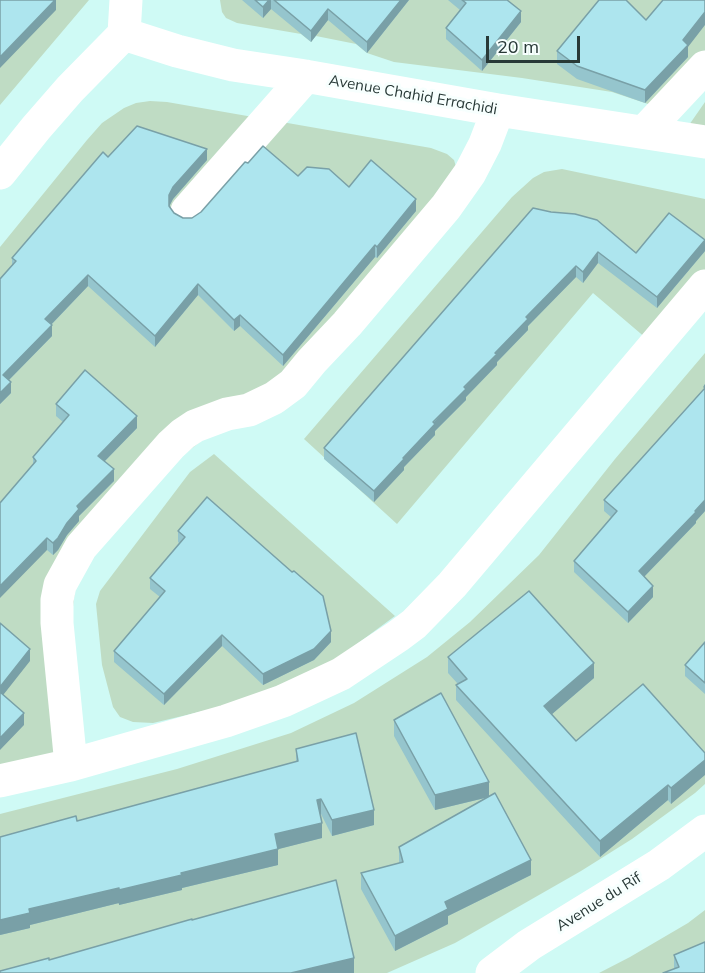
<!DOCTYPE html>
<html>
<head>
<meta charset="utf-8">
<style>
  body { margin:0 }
  #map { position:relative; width:705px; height:973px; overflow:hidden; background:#cffaf5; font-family:Mulish,sans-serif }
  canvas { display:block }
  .scale { position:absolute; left:486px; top:36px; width:94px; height:27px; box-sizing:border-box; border:3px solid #283937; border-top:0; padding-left:8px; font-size:18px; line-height:21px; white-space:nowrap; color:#283937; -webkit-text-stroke:4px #f7fffe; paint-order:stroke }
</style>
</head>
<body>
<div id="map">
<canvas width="705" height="973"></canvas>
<div class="scale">20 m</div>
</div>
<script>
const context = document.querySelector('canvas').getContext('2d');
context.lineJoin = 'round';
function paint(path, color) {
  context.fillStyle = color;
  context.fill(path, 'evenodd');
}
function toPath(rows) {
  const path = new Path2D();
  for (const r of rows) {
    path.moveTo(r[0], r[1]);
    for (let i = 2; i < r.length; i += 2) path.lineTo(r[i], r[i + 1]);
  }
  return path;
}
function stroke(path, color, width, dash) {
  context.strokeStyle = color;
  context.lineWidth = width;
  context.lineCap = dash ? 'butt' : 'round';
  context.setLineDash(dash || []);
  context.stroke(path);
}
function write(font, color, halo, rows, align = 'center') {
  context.font = font + ' Mulish,sans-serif';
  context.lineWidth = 6;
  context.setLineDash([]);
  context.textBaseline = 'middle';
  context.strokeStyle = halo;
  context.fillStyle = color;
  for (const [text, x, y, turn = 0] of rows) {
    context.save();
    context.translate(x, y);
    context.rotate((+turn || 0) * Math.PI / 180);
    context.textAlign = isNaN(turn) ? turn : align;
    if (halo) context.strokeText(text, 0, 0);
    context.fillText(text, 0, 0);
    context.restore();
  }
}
const green = toPath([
  [0,0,89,0,0,105],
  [220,0,705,0,705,57,662,100,648,104,612,92,522,78,394,62,367,53,356,44,316,36,311,42,301,34,237,23,226,18,222,12],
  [150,101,167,102,431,148,447,154,454,160,457,170,287,375,82,533,55,754,0,772,0,247,87,140,102,123,124,108,136,103],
  [705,102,705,127,689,125],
  [562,169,705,199,705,274,647,339,593,293,397,524,304,439,512,197,533,178,544,172],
  [705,353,705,784,695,793,632,839,581,871,455,943,387,973,0,973,0,814,177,769,291,733,354,703,427,657,470,622,539,555,615,459],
  [214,454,395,616,342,655,316,670,233,704,153,723,133,722,120,717,113,707,102,665,96,604,100,591,190,472],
  [705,910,705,973,599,973,630,957,688,923]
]);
const minor = toPath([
  [124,34,177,51,233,65,299,75,498,110,705,142],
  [644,132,705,67],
  [0,173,36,128,70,89,124,34,126,0],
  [187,211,306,76],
  [71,765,57,623,57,600,60,585,81,547,171,445,183,434,195,426,227,414,249,410,274,398,293,384,312,361,347,324,446,207,470,173,485,144,498,110],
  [0,781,71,765,226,721,283,701,341,674,398,636,414,624,452,585,705,286],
  [492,973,529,945,659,865,705,831]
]);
const wall = toPath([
  [242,0,409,0,367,53,328,20,311,42,271,9,263,18],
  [448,0,507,0,521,22,482,71,446,39,446,28,460,10],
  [646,20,688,47,688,57,645,103,577,79,557,64,557,51],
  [108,157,207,160,173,199,169,206,174,213,183,218,192,218,298,176,349,187,416,211,377,258,375,257,283,366,240,326,234,331,198,295,155,347,88,286,51,325,52,336,9,380,11,393,0,404,0,279,12,265,12,258],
  [533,208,636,253,705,251,657,308,598,263,583,283,576,277,528,326,528,330,497,362,497,365,466,397,466,400,435,431,435,435,404,467,404,470,374,502,324,459,324,448],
  [705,385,705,511,696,521,696,523,644,577,653,597,628,623,574,572,574,561,611,517,604,511,604,500,704,389],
  [56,404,137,428,105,461,114,481,79,516,79,521,67,535,58,550,53,555,47,550,33,465,33,457,63,422,56,416],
  [178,531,331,642,314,660,263,685,222,646,164,705,114,662,114,651,160,597,150,589,150,578,179,543,178,542],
  [705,642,705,694,685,676,685,665],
  [448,657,594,678,552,714,576,741,705,753,671,804,668,800,600,857,456,700,456,685,458,684,448,673],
  [394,720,489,796,531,875,448,916,448,924,395,951,361,889,361,873,399,863,399,847,485,798,435,810,394,736],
  [296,749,374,825,332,836,321,814,322,838,278,849,278,865,182,888,182,890,119,905,119,903,30,925,30,928,0,935,77,821,296,762],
  [674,955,705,973,674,969]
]);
const shadedWall = toPath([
  [55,0,56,0,56,10,0,68,0,57],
  [269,0,271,0,271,9,263,18,263,7],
  [401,0,409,0,367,53,367,42],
  [328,9,328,20,311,42,311,31],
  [521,11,521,22,482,71,482,60],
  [705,12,705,25,688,47,688,57,645,103,645,90,683,40],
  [207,149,207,160,173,199,169,207,169,195,173,187],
  [416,199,416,211,377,258,377,247],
  [705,240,705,251,657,308,657,297],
  [375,245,375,257,283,366,283,355],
  [598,252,598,263,583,283,583,272],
  [576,266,576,277,528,326,528,330,497,362,497,365,466,397,466,400,435,431,435,435,404,467,404,470,374,502,374,491,526,317],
  [88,275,88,286,45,331,45,319],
  [198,284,198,295,155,347,155,336],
  [240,315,240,326,234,331,234,320],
  [52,325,52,336,3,386,3,375],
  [11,382,11,393,0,404,0,393],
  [137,416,137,428,98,468,98,456],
  [114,469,114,481,79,516,79,521,67,535,58,550,53,555,53,543,77,506],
  [705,500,705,511,696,521,696,523,639,582,639,571],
  [47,538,47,550,0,598,0,586],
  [653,586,653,597,628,623,628,612],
  [331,631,331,642,314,660,263,685,263,674],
  [222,635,222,646,164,705,164,694],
  [30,649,30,661,0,699,0,687],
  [594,663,594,678,544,721,544,706],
  [24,713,24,725,0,750,0,738],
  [705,760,705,775,671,804,671,788],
  [489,782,489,797,435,810,435,795],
  [668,785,668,800,600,857,600,841],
  [321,799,321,814,317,815,317,800],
  [374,810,374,825,332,836,332,820],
  [322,823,322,838,275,850,275,834],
  [278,849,278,865,182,888,182,890,119,905,119,890,181,873],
  [531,860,531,875,448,916,448,924,395,951,395,936,445,902],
  [119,888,119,903,30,925,30,928,0,935,0,920,29,909],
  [354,958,354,973,291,973]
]);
const building = toPath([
  [0,0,55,0,0,57,0,0],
  [255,0,269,0,263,7,255,0],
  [274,0,401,0,367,42,328,9,311,31,274,0],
  [462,0,507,0,521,11,482,60,446,28,466,3,462,0],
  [599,0,626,0,646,20,663,0,705,0,705,12,683,40,688,45,645,90,577,66,557,51,599,0],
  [137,126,207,149,173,187,169,195,169,206,174,213,183,218,192,218,201,212,245,162,248,163,263,146,298,176,307,167,329,169,349,187,371,160,416,199,377,247,375,245,283,355,240,315,234,320,198,284,155,336,88,275,45,319,52,325,3,375,11,382,0,393,0,279,16,261,12,258,103,152,108,157,137,126],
  [533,208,551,212,575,214,597,220,636,253,669,213,705,240,657,297,598,252,583,272,576,266,526,317,528,319,495,353,497,354,464,387,466,389,433,422,435,424,403,458,404,459,374,491,324,448,533,208],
  [85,370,137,416,98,456,114,469,77,506,79,509,67,523,58,538,53,543,47,538,0,586,0,503,36,461,33,457,69,415,56,404,85,370],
  [705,385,705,500,695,511,696,512,639,571,653,586,628,612,574,561,617,511,604,500,705,388,704,387,705,385],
  [207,497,292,572,294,571,323,596,331,631,314,649,263,674,222,635,164,694,114,651,165,591,150,578,185,537,178,531,207,497],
  [529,591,594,663,544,706,576,741,643,684,705,753,705,760,671,788,668,785,600,841,456,685,467,679,448,657,529,591],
  [0,623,30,649,0,687,0,623],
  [705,642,705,683,685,665,705,642],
  [0,692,24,713,0,738,0,692],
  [441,693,489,782,435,795,394,720,441,693],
  [356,733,374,810,332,820,321,799,317,800,322,823,275,834,278,849,181,873,182,875,119,890,119,888,29,909,30,913,0,920,0,837,76,816,77,821,298,761,296,749,356,733],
  [495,793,531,860,445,902,448,909,395,936,361,873,403,862,399,847,495,793],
  [336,880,354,958,291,973,0,973,0,971,49,958,49,960,192,919,192,920,336,880],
  [705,942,705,973,663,973,679,967,674,955,705,942]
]);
const streetNames = [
  ["Avenue Chahid Errachidi",413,95,10],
  ["Avenue du Rif",599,902,-32]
];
paint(green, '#bfdcc4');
stroke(minor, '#fff', 33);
paint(wall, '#95c5cd');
paint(shadedWall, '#79a0a7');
paint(building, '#ade5ee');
stroke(building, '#79a0a7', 1.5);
write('15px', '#283937', '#f7fffe', streetNames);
</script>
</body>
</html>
